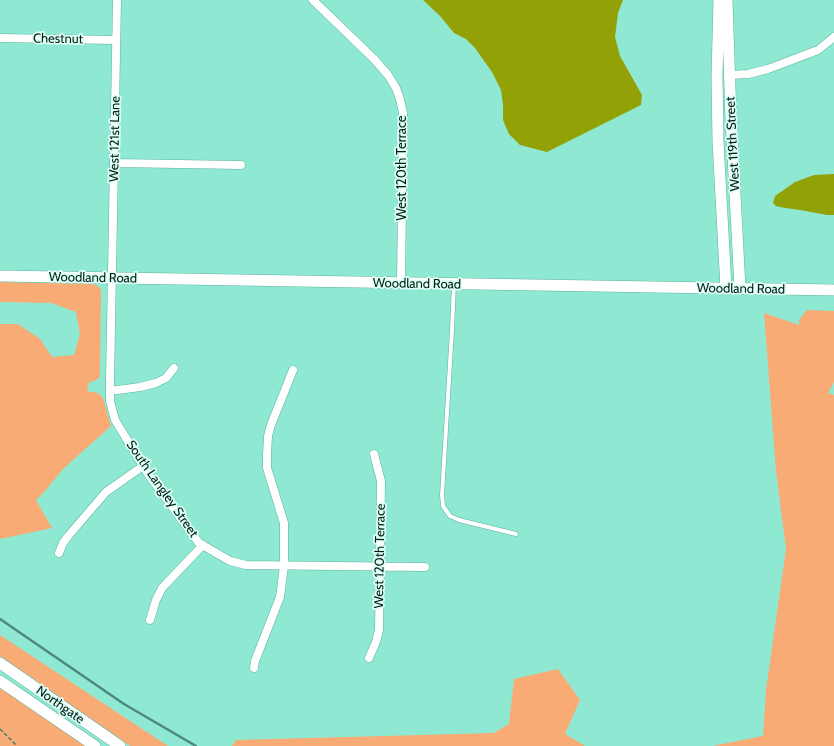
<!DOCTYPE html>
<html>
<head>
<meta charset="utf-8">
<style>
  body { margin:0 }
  canvas { display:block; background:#8fe9d2 }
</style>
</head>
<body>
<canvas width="834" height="746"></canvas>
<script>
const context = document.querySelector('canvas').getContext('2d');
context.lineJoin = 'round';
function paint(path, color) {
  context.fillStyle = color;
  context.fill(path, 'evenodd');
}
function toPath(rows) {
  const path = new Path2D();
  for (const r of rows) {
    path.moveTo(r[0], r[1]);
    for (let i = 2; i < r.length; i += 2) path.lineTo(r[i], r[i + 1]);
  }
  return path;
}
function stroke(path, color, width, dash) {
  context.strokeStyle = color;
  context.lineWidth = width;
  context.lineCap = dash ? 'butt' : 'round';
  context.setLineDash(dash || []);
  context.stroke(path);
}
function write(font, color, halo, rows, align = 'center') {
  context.font = font + ' Cabin,sans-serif';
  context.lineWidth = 3.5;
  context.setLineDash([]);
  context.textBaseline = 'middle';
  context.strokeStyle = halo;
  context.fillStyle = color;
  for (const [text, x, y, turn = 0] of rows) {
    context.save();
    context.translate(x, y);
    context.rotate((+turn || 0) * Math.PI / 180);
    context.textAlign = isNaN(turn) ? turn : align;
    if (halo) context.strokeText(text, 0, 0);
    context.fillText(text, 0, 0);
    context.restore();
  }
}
const green = toPath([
  [0,282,92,284,98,286,101,290,100,374,99,378,94,381,89,382,87,391,98,393,103,398,111,426,63,469,45,491,36,500,52,528,0,539,0,324,18,324,40,339,52,357,74,355,80,334,76,312,51,303,0,302],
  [807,310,834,311,834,382,828,393,834,395,834,746,712,746,763,736,766,690,786,549,776,471,764,313,799,325,799,320],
  [0,635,168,746,130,746,0,656],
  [558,669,580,700,565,734,585,746,232,746,236,740,494,733,509,724,514,679],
  [0,681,94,746,0,746]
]);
const water = toPath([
  [423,0,623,0,618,13,615,37,620,56,642,95,641,105,547,152,520,145,509,134,503,120,503,105,501,90,492,72,475,48,466,39,454,33,440,16],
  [834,174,834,215,827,215,800,210,785,208,776,206,773,203,775,196,795,182,814,175]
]);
const path = toPath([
  [0,729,17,746]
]);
const lane = toPath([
  [454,284,452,330,442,495,443,506,450,516,459,520,516,534]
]);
const street = toPath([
  [117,0,110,381,110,401,115,420,148,474,199,543,230,561,246,565,425,567],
  [313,0,374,59,388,75,396,88,400,99,403,113,403,128,401,283],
  [0,38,116,40],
  [730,75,748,74,768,69,818,50,834,37],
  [114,163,241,165],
  [110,391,140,387,156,383,166,378,174,368],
  [59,553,63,543,69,535,106,492,143,466],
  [150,620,156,600,162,588,203,545],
  [369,658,376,642,379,630,380,566,381,481,374,454],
  [254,668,255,661,280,597,284,566,284,523,267,468,267,454,268,436,271,425,293,370]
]);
const secondary = toPath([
  [719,0,717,76,718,142,726,288],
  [727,0,731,118,740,288],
  [0,276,834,290],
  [0,663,120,746],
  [0,681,95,746]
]);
const rail = toPath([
  [0,619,124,704,196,746]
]);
const streetNames = [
  ["Chestnut",58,39,1],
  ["West 121st Lane",115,139,-89],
  ["West 119th Street",733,144,-93],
  ["West 120th Terrace",402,168,-90],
  ["Woodland Road",93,278,1],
  ["Woodland Road",417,284,1],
  ["Woodland Road",741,289,1],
  ["South Langley Street",162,489,55],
  ["West 120th Terrace",380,556,-89],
  ["Northgate",60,705,35]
];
paint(green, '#f8ab74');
paint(water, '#92a105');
stroke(lane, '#59b39e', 5);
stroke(street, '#59b39e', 9);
stroke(secondary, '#59b39e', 12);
stroke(path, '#457f70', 1.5, [4, 2]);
stroke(lane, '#fff', 4);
stroke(street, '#fff', 8);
stroke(secondary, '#fff', 11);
stroke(rail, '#4d8a7b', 2.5);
write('13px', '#011e17', '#ddfef4', streetNames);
</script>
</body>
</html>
